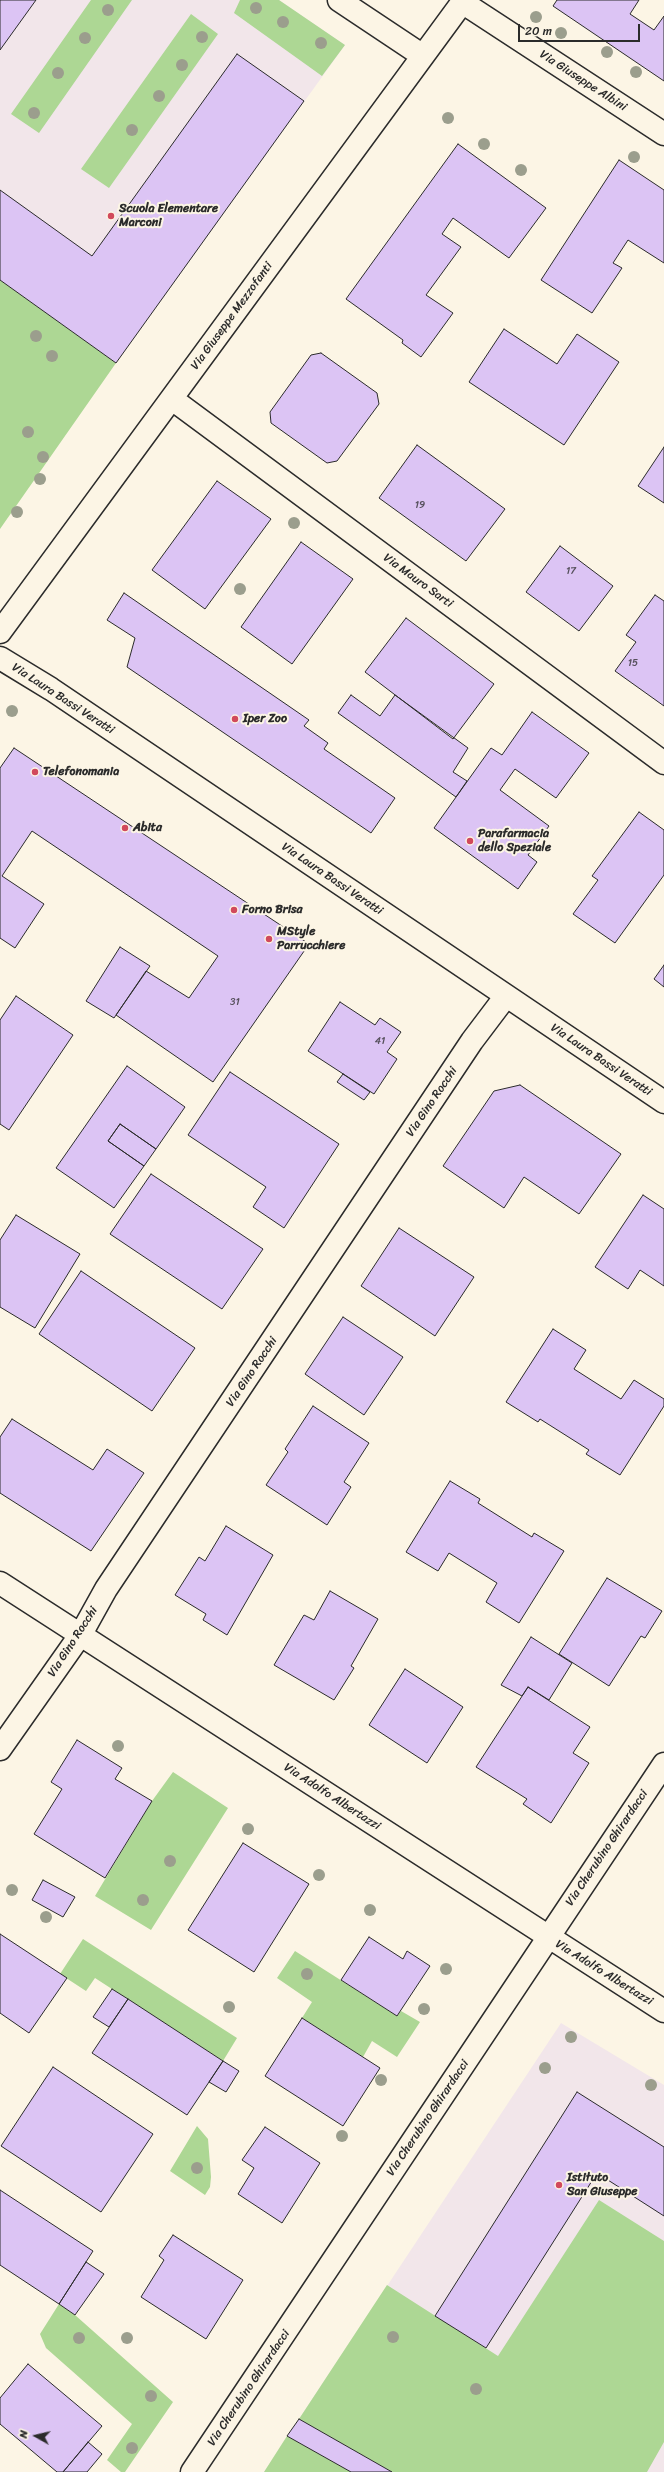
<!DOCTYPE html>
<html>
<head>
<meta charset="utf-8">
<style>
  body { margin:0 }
  #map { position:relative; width:664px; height:2472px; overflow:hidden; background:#fcf5e5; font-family:Sriracha,sans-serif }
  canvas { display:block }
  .north { position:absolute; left:16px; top:2416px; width:40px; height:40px; -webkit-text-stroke:3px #fcf5e5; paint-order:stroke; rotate:278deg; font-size:11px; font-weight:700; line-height:16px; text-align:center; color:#2b2b2b }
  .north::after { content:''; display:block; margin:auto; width:14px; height:18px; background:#2b2b2b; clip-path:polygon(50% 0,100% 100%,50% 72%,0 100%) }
  .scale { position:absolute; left:518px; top:24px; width:122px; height:18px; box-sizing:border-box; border:2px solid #2b2b2b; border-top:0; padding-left:5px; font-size:12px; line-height:14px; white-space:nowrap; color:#2b2b2b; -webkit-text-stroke:3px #fcf5e5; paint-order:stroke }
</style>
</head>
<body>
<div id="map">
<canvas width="664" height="2472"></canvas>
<div class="north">N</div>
<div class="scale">20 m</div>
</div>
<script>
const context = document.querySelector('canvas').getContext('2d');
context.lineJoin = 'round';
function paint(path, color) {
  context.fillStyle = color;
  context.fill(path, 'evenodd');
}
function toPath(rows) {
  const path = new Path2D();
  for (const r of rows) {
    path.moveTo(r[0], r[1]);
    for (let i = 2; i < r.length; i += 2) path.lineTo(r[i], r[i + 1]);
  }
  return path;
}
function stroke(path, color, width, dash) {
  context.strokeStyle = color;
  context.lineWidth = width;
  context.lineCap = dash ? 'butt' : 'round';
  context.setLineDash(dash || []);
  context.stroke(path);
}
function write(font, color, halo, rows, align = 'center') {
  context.font = font + ' Sriracha,sans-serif';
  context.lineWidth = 4;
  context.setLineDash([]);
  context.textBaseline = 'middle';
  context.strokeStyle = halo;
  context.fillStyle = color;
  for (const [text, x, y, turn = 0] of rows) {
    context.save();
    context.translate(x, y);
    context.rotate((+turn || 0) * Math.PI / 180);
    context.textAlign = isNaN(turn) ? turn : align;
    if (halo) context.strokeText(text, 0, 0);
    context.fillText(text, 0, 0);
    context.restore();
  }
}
const built = toPath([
  [0,0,279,0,345,45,116,363,0,280],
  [561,2023,664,2085,664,2472,264,2472]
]);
const green = toPath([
  [91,0,132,0,39,133,11,114],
  [240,0,279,0,345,45,322,76,234,13],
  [191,14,218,34,109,188,81,169],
  [0,280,116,363,0,529],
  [173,1772,228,1808,151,1930,95,1896,152,1801],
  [83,1939,237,2038,223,2061,95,1978,86,1991,60,1974],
  [295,1951,397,2016,401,2011,420,2022,397,2057,372,2041,363,2057,302,2018,312,2002,277,1978],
  [197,2126,208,2139,211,2177,210,2187,205,2195,170,2171],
  [599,2200,664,2241,664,2442,647,2472,392,2472,299,2419,387,2285,498,2356],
  [59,2304,75,2315,173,2402,125,2472,121,2472,107,2460,132,2424,46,2348,40,2334],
  [287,2436,351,2472,264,2472]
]);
const building = toPath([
  [0,0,36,0,0,50,0,0],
  [557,0,639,0,630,14,654,30,664,16,664,81,553,6,557,0],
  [237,54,304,101,116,363,0,280,0,190,92,256,237,54],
  [458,144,546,208,509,258,453,218,442,234,461,247,426,295,453,313,421,357,402,343,403,340,346,299,458,144],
  [619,160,664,190,664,263,628,240,613,263,622,268,592,313,541,280,619,160],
  [504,329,557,364,577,334,619,362,564,445,469,382,504,329],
  [321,353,377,393,379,404,337,461,327,463,271,423,270,412,311,355,321,353],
  [417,445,505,509,466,561,379,498,417,445],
  [664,447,664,503,638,486,664,447],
  [217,481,271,519,205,609,152,570,217,481],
  [301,542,353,579,292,664,241,627,301,542],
  [560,546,613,586,579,631,526,592,560,546],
  [124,593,309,720,304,726,328,743,324,749,395,798,371,833,127,667,135,638,107,620,124,593],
  [655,595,664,601,664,706,615,671,636,642,626,635,655,595],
  [406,618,494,684,453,739,365,672,406,618],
  [351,695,380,716,395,695,468,748,453,772,467,781,456,797,338,713,351,695],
  [532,712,589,753,556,798,515,769,500,790,549,826,528,855,537,862,518,889,434,828,491,748,502,755,532,712],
  [14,748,309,944,213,1082,116,1015,146,971,189,998,218,956,32,831,2,876,44,904,15,948,0,938,0,768,14,748],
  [639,812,664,830,664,875,615,943,573,914,598,880,592,876,639,812],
  [120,947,150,966,114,1018,86,1001,120,947],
  [664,965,664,987,654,979,664,965],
  [16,996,73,1035,9,1130,0,1124,0,1020,16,996],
  [340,1002,375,1025,380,1018,401,1032,387,1052,397,1059,374,1094,308,1051,340,1002],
  [127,1066,185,1107,156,1149,120,1124,108,1141,144,1166,114,1208,56,1168,127,1066],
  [230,1072,339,1144,284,1228,253,1207,266,1187,188,1135,230,1072],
  [343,1074,370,1092,364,1100,337,1082,343,1074],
  [520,1085,621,1154,579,1214,524,1177,504,1208,443,1166,494,1091,520,1085],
  [120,1124,156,1149,144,1166,108,1141,120,1124],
  [151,1174,263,1249,222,1309,110,1234,151,1174],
  [643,1195,664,1209,664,1286,640,1270,628,1289,595,1267,643,1195],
  [16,1215,80,1254,35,1328,0,1307,0,1240,16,1215],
  [399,1228,474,1277,435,1336,361,1286,399,1228],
  [81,1271,195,1348,152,1411,39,1334,81,1271],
  [343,1317,403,1357,364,1415,305,1374,343,1317],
  [553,1329,586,1350,574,1369,621,1399,634,1380,664,1399,664,1406,620,1475,586,1454,589,1450,540,1419,538,1422,506,1402,553,1329],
  [313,1406,369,1443,344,1482,351,1487,327,1525,266,1485,288,1452,285,1449,313,1406],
  [12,1419,93,1470,107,1449,144,1473,91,1551,0,1493,0,1437,12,1419],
  [450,1481,480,1499,478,1503,532,1537,534,1533,564,1551,519,1623,486,1602,497,1583,449,1553,438,1571,406,1552,450,1481],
  [226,1526,273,1555,227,1635,203,1620,206,1614,175,1595,199,1557,205,1561,226,1526],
  [607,1578,662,1611,645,1638,641,1636,609,1686,559,1654,607,1578],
  [330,1591,378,1619,351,1666,354,1668,334,1700,274,1665,304,1615,314,1620,330,1591],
  [531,1637,572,1663,549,1700,528,1687,522,1696,501,1685,531,1637],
  [405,1669,463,1707,427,1763,369,1725,405,1669],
  [528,1687,590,1727,573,1753,589,1763,551,1823,523,1804,527,1799,476,1767,528,1687],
  [77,1740,122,1768,115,1779,152,1801,105,1878,34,1834,62,1789,51,1782,77,1740],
  [243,1843,309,1884,254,1972,188,1930,243,1843],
  [43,1880,75,1897,63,1917,32,1900,43,1880],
  [0,1934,67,1978,29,2033,0,2013,0,1934],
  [369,1937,403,1959,407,1951,430,1966,397,2016,341,1980,369,1937],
  [112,1989,128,1999,109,2027,93,2017,112,1989],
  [128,1999,223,2061,187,2115,92,2053,128,1999],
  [302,2018,380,2068,343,2126,265,2076,302,2018],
  [223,2061,239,2071,226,2092,209,2082,223,2061],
  [53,2067,153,2134,101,2212,1,2146,53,2067],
  [577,2092,664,2147,664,2216,597,2173,486,2348,435,2316,577,2092],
  [265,2127,320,2163,282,2223,238,2194,254,2168,242,2160,265,2127],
  [0,2190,93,2251,59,2304,0,2265,0,2190],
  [173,2235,243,2280,206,2339,141,2297,164,2260,159,2256,173,2235],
  [86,2262,104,2274,75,2315,59,2304,86,2262],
  [28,2364,102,2426,63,2472,57,2472,0,2424,0,2398,28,2364],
  [299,2419,392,2472,351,2472,287,2436,299,2419],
  [88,2442,102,2454,87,2472,63,2472,88,2442]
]);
const minor = toPath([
  [339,0,423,56],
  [462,2,664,134],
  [172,399,664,763],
  [0,632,464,0],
  [0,658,51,689,664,1102],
  [0,1583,664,2011],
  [0,1749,81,1634,106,1589,472,1041,506,996],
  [192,2472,664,1764]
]);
const trees = [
  [256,8],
  [108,10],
  [536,17],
  [283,22],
  [561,33],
  [202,37],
  [85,38],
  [321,43],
  [607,52],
  [182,65],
  [636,72],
  [58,73],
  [159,96],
  [34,113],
  [448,118],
  [132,130],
  [484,144],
  [634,157],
  [521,170],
  [36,336],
  [52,356],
  [28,432],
  [43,457],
  [40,479],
  [17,512],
  [294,523],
  [240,589],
  [12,711],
  [118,1746],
  [248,1829],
  [170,1861],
  [319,1875],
  [12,1890],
  [143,1900],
  [370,1910],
  [46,1917],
  [446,1969],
  [307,1974],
  [229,2007],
  [424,2009],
  [571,2037],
  [545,2068],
  [381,2080],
  [651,2085],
  [342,2136],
  [197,2168],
  [393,2337],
  [79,2338],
  [127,2338],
  [476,2389],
  [151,2396],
  [132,2448]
];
const markers = [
  [111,216,4,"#d1495b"],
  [235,719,4,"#d1495b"],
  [35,772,4,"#d1495b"],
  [125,828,4,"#d1495b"],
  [470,841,4,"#d1495b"],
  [234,910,4,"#d1495b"],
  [269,939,4,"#d1495b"],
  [559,2185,4,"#d1495b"]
];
const numberNames = [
  ["19",420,505],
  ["17",571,571],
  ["15",633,663],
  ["31",235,1002],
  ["41",380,1041]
];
const streetNames = [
  ["Via Giuseppe Albini",583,81,33],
  ["Via Giuseppe Mezzofanti",232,316,-54],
  ["Via Mauro Sarti",418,581,36],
  ["Via Laura Bassi Veratti",63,699,33],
  ["Via Laura Bassi Veratti",332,879,34],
  ["Via Laura Bassi Veratti",601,1060,34],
  ["Via Gino Rocchi",432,1102,-56],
  ["Via Gino Rocchi",252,1372,-56],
  ["Via Gino Rocchi",73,1642,-57],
  ["Via Adolfo Albertazzi",332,1797,33],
  ["Via Cherubino Ghirardacci",607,1848,-56],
  ["Via Adolfo Albertazzi",604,1973,32],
  ["Via Cherubino Ghirardacci",428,2118,-56],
  ["Via Cherubino Ghirardacci",249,2388,-56]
];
const poiNames = [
  ["Scuola Elementare",119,209],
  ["Marconi",119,223],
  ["Iper Zoo",243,719],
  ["Telefonomania",43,772],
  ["Abita",133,828],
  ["Parafarmacia",478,834],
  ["dello Speziale",478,848],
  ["Forno Brisa",242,910],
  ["MStyle",277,932],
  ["Parrucchiere",277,946],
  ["Istituto",567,2178],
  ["San Giuseppe",567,2192]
];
paint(built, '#f2e6ea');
paint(green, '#add794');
paint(building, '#dcc4f4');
stroke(building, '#2b2b2b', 1);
stroke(minor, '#2b2b2b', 25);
stroke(minor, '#fcf5e5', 22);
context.fillStyle = '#9b9e8d';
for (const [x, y] of trees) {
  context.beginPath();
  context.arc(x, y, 6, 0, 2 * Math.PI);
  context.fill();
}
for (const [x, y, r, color] of markers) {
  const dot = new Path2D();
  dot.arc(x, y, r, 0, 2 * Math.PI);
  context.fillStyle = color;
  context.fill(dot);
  stroke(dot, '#fcf5e5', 1.5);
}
write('10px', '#57515d', null, numberNames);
write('12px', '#2b2b2b', '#fcf5e5', streetNames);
write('bold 12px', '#2b2b2b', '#fcf5e5', poiNames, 'left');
</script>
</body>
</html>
